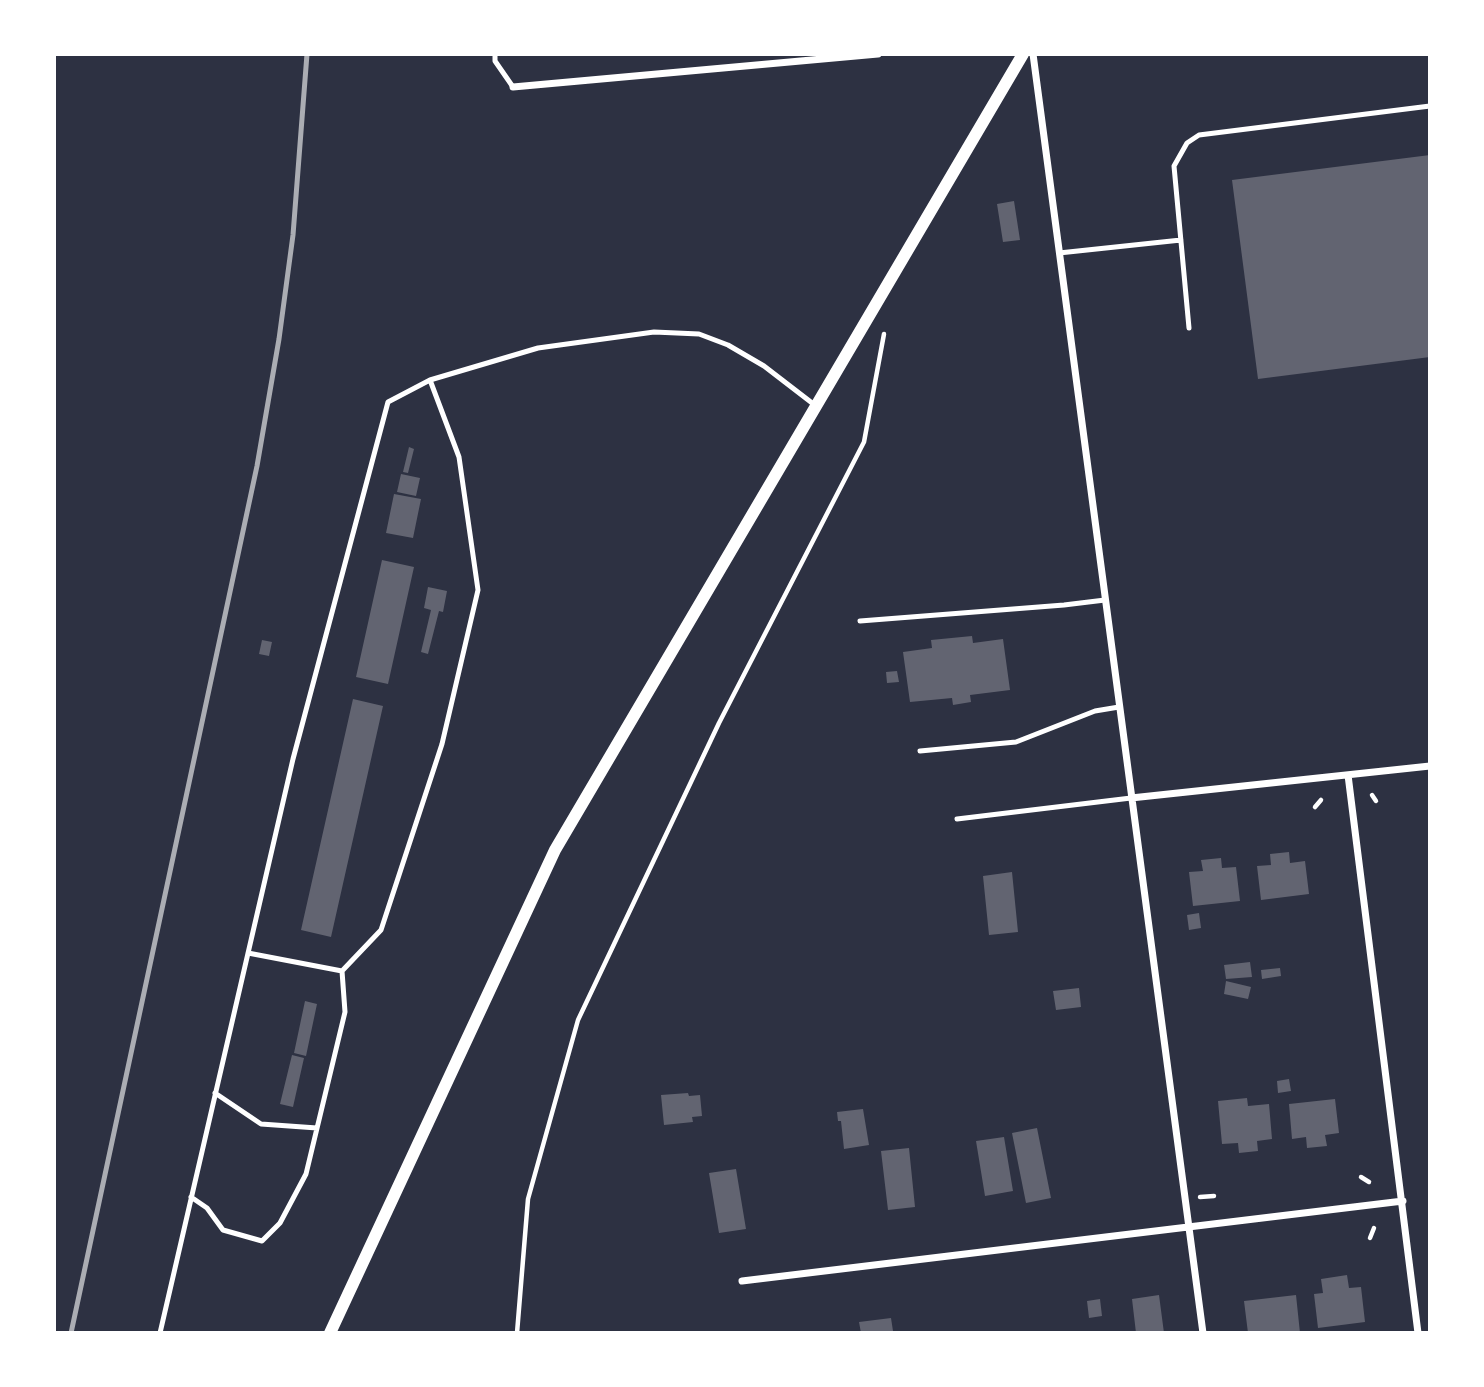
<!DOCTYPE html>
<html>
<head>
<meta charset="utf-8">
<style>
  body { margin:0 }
  #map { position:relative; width:1484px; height:1387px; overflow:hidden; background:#2d3142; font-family:Rubik,sans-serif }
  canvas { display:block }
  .frame { position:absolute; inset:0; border:56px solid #fff; pointer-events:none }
</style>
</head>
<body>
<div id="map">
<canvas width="1484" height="1387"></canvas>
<div class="frame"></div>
</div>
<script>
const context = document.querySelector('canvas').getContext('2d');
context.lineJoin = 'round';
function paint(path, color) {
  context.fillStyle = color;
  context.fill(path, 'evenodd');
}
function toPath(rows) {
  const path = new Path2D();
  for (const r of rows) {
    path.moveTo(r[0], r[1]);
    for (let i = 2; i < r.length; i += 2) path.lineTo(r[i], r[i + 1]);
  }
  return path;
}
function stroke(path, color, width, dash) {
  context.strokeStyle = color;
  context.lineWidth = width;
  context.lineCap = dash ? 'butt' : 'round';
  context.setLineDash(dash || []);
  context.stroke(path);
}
const building = toPath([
  [1430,155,1430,357,1258,379,1232,180],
  [1014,201,1020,240,1003,242,997,204],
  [409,447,414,449,408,473,403,472],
  [401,474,420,478,416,496,397,492],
  [394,494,421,499,413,538,386,533],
  [382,560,414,567,388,684,356,677],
  [428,587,447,591,443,612,439,611,428,654,421,652,431,610,424,608],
  [972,636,973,643,1003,639,1010,690,970,695,971,702,953,705,952,698,910,702,903,652,932,648,931,640],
  [262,640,272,642,269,656,259,654],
  [897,671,899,682,887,683,886,672],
  [353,699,383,706,331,937,301,930],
  [1289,852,1290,863,1305,861,1309,894,1261,900,1257,866,1271,865,1270,854],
  [1221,858,1222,868,1236,867,1240,901,1193,906,1189,872,1203,871,1201,860],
  [1012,872,1018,932,989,935,983,876],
  [1199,913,1201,928,1189,930,1187,915],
  [1250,962,1252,977,1226,979,1224,965],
  [1280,968,1281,976,1262,979,1261,970],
  [1226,981,1251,987,1248,999,1224,994],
  [1079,988,1081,1007,1056,1010,1053,991],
  [305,1001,317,1004,306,1056,294,1053],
  [292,1055,304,1058,293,1107,280,1104],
  [1289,1079,1291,1091,1278,1093,1277,1081],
  [688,1093,689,1096,700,1095,702,1116,692,1117,693,1122,664,1125,661,1095],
  [1247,1098,1248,1106,1269,1104,1272,1139,1257,1141,1258,1151,1239,1153,1238,1143,1222,1144,1218,1101],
  [1335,1099,1339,1133,1325,1135,1327,1146,1307,1148,1306,1137,1292,1139,1289,1104],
  [863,1109,869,1145,844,1149,841,1121,838,1121,837,1112],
  [1037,1128,1051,1198,1026,1203,1012,1133],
  [1004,1137,1013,1191,985,1196,976,1141],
  [909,1148,915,1207,888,1210,881,1151],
  [736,1169,746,1229,719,1233,709,1173],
  [1347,1275,1349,1288,1361,1287,1365,1322,1318,1328,1314,1294,1323,1293,1321,1279],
  [1159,1295,1164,1333,1136,1333,1132,1299],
  [1296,1295,1300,1333,1248,1333,1244,1301],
  [1100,1299,1102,1316,1089,1318,1087,1301],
  [891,1318,893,1331,891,1333,861,1333,859,1322]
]);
const path = toPath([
  [1372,795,1376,801],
  [1315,807,1321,800],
  [1361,1177,1369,1182],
  [1200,1197,1214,1196],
  [1370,1238,1374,1228],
  [517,1333,528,1199,578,1020,719,723,864,442,884,334]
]);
const service = toPath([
  [495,54,495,61,513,87],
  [1059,253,1181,240],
  [1189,328,1174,166,1187,143,1199,135,1430,106],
  [860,621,1064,605,1105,600],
  [920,751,1016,742,1095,711,1119,707],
  [957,819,1131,798],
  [248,953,342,971,381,930,442,744,478,590,459,457,430,380],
  [215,1093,261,1124,317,1128],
  [191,1197,207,1208,223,1230,262,1241,280,1223,306,1174,345,1012,342,971],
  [160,1333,293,759,388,402,430,380,538,348,654,332,699,334,728,345,764,366,816,406]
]);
const minor = toPath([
  [1033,54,1203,1333],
  [513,87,878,54],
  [1348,775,1418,1333],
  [1131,798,1430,766],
  [742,1281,1403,1201]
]);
const tertiary = toPath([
  [330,1333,555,850,1023,54]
]);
const rail = toPath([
  [71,1333,257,466,279,339,293,235,307,54]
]);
paint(building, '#626471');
stroke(path, '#fff', 4.5);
stroke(service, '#fff', 5);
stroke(minor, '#fff', 7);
stroke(tertiary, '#fff', 12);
stroke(rail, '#abadb3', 5);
</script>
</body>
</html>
